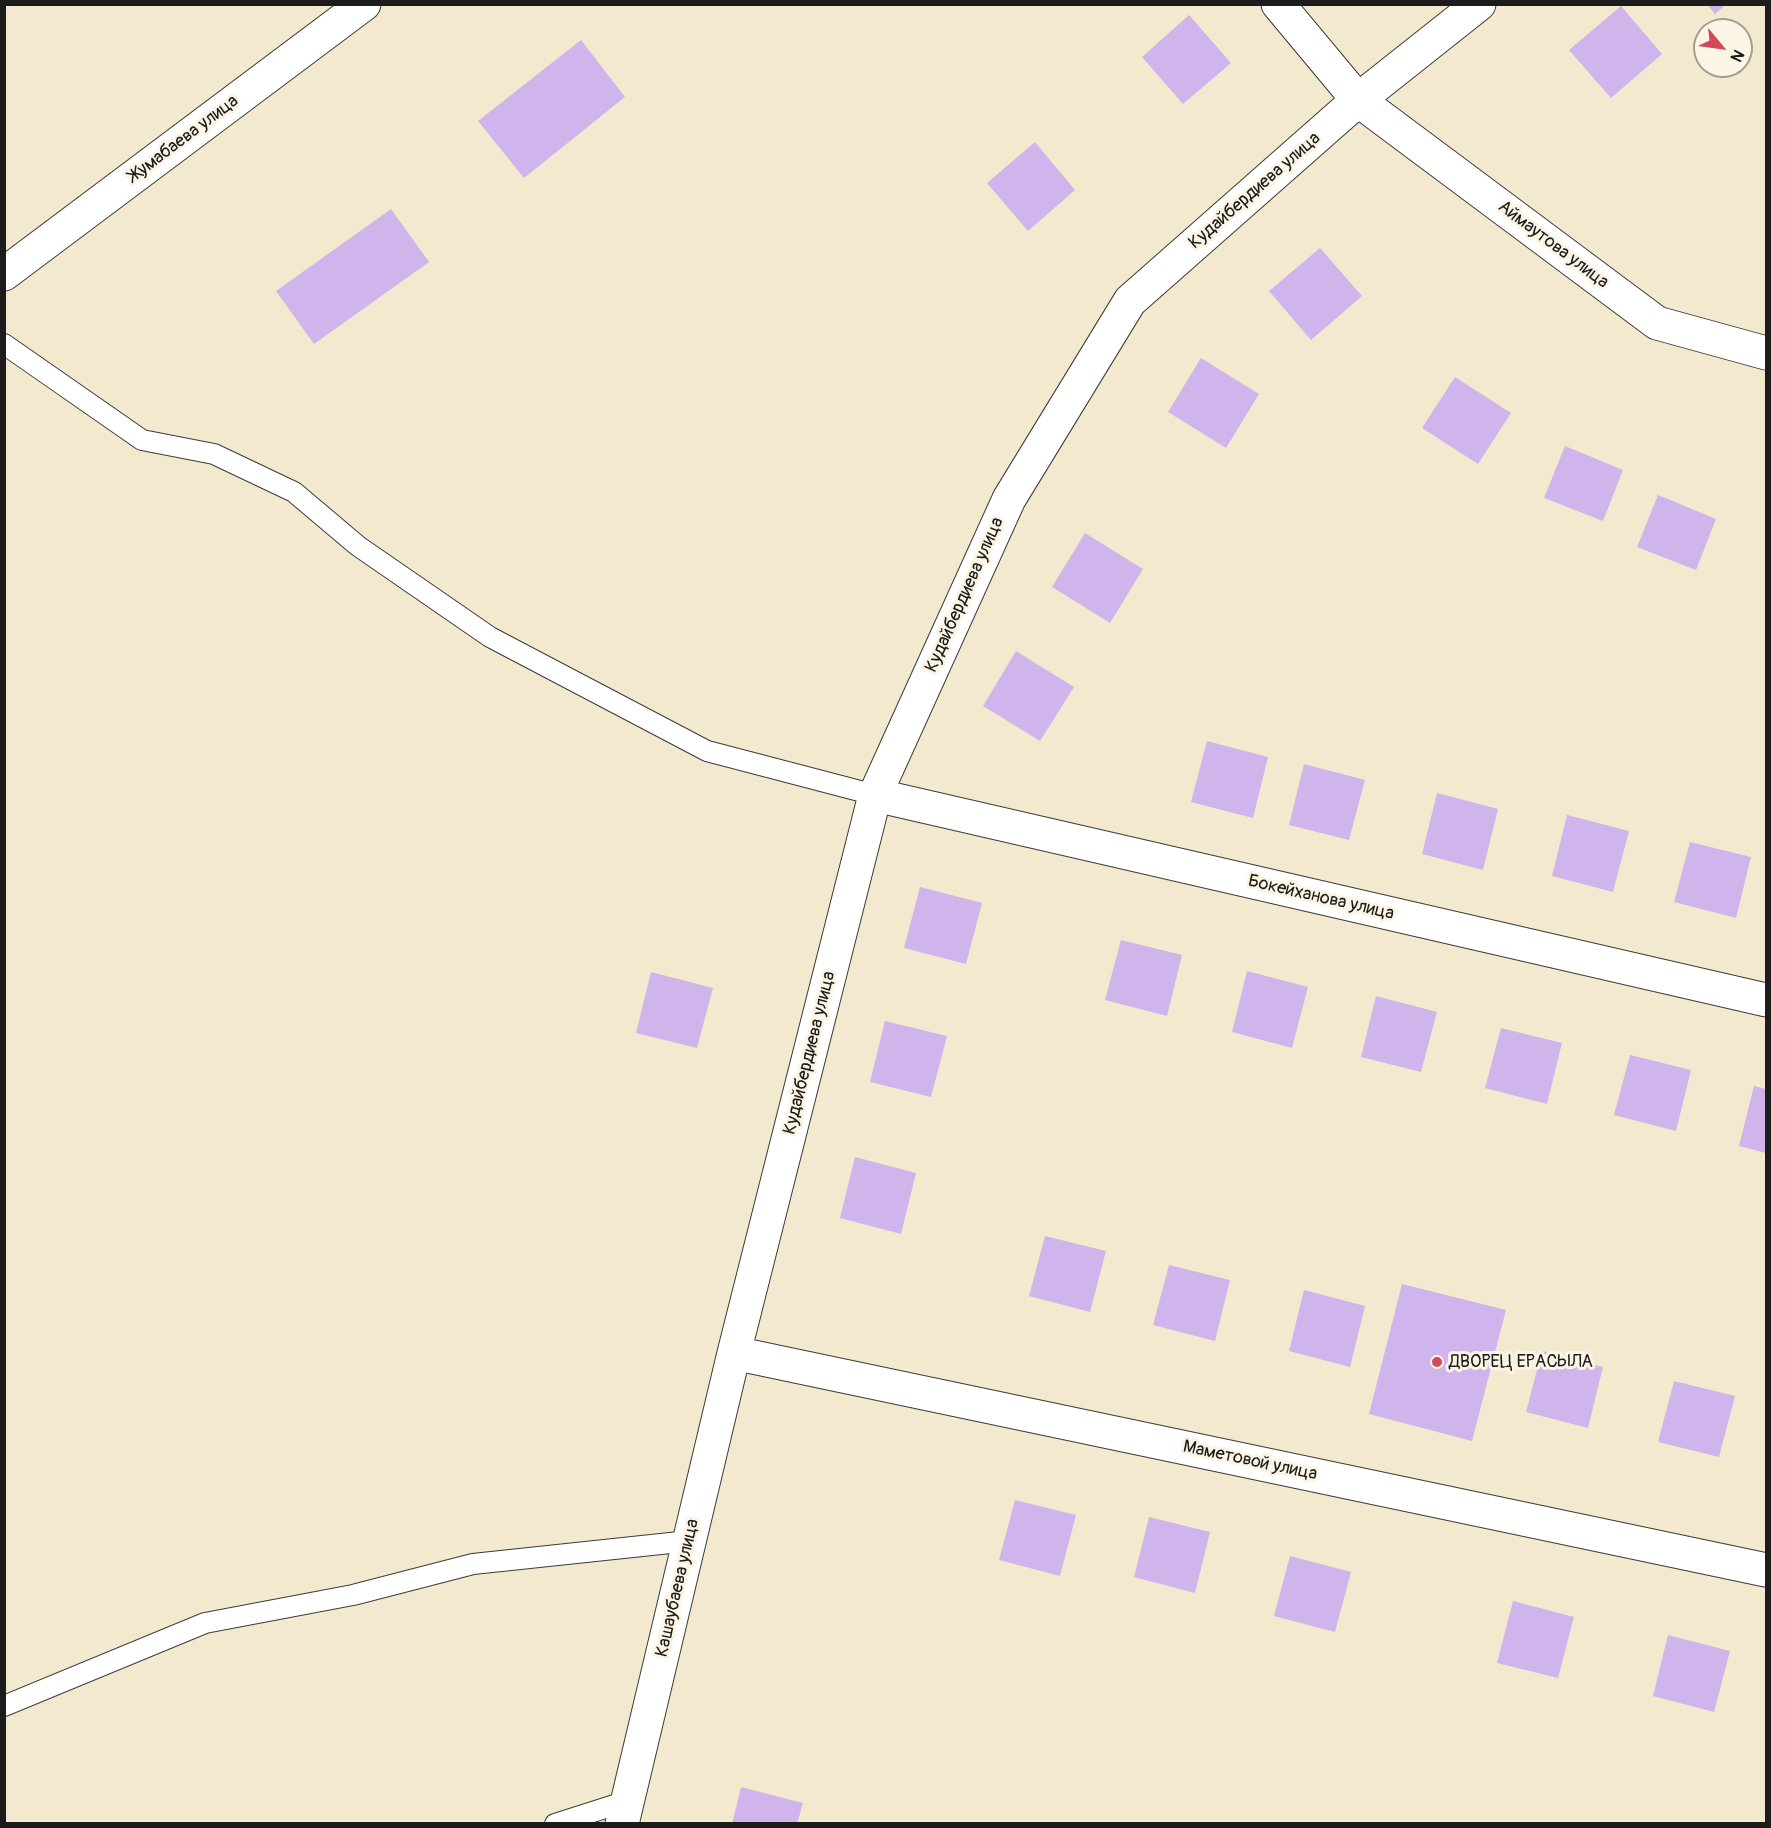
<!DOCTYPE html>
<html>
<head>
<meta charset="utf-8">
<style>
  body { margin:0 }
  #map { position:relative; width:1771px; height:1828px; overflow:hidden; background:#f2e9ce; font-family:Pangolin,sans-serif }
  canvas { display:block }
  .frame { position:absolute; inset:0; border:6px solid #1c1c1c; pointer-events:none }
  .north { position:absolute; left:1693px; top:18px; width:60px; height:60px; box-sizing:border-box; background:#fcf5e5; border:2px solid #a29e95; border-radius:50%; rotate:119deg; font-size:16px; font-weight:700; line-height:24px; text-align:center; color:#1c1c1c }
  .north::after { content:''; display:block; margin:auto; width:21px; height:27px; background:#d1495b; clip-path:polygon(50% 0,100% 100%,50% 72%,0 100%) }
</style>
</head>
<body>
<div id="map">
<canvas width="1771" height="1828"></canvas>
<div class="frame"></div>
<div class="north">N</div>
</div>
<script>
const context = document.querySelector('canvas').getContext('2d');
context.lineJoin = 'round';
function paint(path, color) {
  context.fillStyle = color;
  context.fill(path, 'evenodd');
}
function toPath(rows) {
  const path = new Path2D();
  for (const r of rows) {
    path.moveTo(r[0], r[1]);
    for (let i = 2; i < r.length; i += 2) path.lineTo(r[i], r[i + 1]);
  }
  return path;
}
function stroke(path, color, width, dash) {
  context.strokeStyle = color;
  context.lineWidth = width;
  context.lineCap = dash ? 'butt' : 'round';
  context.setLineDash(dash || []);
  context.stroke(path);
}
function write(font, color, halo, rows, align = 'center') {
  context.font = font + ' Pangolin,sans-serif';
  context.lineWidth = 6;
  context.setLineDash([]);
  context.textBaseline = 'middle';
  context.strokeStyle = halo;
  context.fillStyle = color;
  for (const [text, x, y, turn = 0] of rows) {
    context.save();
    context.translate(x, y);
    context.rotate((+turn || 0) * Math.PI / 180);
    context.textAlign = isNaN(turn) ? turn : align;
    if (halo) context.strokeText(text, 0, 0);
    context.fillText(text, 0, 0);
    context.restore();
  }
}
const building = toPath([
  [1707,4,1726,4,1715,14],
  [1621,6,1662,54,1611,98,1569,50],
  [1189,15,1231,63,1183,104,1142,57],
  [581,40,625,97,524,178,478,121],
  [1035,142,1075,190,1028,231,987,183],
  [391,209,429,262,314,344,276,291],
  [1320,248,1362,296,1311,340,1269,291],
  [1201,358,1259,394,1226,448,1168,412],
  [1455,377,1511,413,1478,464,1422,428],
  [1565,446,1623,470,1603,521,1544,498],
  [1658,495,1716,519,1696,570,1637,547],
  [1085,533,1143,569,1110,623,1052,587],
  [1016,651,1074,687,1040,741,983,706],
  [1207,741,1268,757,1253,818,1191,802],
  [1304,764,1365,780,1349,840,1289,825],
  [1437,793,1498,809,1483,870,1422,854],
  [1567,815,1629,831,1613,892,1552,876],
  [1690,842,1751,857,1736,918,1674,902],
  [920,887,982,903,966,964,904,948],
  [1121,940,1182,955,1167,1016,1105,1000],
  [1247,971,1308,987,1292,1048,1232,1032],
  [651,972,713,988,697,1048,636,1033],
  [1376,996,1437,1012,1421,1072,1361,1057],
  [885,1021,947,1036,931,1097,870,1082],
  [1501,1028,1562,1043,1547,1104,1485,1088],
  [1630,1055,1691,1070,1676,1131,1614,1115],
  [1754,1086,1766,1089,1766,1153,1739,1146],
  [855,1157,916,1173,901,1234,840,1218],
  [1045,1236,1106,1251,1090,1312,1029,1296],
  [1169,1265,1230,1280,1215,1341,1153,1325],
  [1402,1284,1506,1310,1472,1441,1369,1414],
  [1304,1290,1365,1306,1350,1367,1289,1351],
  [1542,1351,1603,1367,1588,1428,1526,1412],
  [1674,1381,1735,1396,1719,1457,1658,1442],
  [1015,1500,1076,1515,1060,1576,999,1560],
  [1149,1517,1210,1532,1195,1593,1134,1577],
  [1290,1556,1351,1572,1335,1632,1274,1616],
  [1513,1601,1574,1617,1558,1678,1497,1663],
  [1668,1635,1730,1651,1714,1712,1653,1696],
  [741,1787,803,1803,797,1824,732,1824]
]);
const lane = toPath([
  [4,344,142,440,214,454,294,492,358,546,490,637,707,751,875,795],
  [4,1706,205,1623,353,1595,473,1564,689,1541],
  [555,1824,627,1801]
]);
const street = toPath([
  [1278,4,1358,100,1657,323,1766,353],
  [4,274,364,4],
  [875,795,1766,1000],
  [734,1353,1766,1570],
  [622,1824,734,1353,875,795,1009,499,1130,301,1358,100,1479,4]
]);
const markers = [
  [1437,1362,6,"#d1495b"]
];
const streetNames = [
  ["Жумабаева улица",184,139,-37],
  ["Кудайбердиева улица",1255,191,-41],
  ["Аймаутова улица",1553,245,37],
  ["Кудайбердиева улица",965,595,-66],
  ["Бокейханова улица",1321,898,13],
  ["Кудайбердиева улица",810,1053,-76],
  ["Маметовой улица",1250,1461,12],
  ["Кашаубаева улица",678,1588,-77]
];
const poiNames = [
  ["ДВОРЕЦ ЕРАСЫЛА",1449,1362]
];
paint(building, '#d0b5ec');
stroke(lane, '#3c3b37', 22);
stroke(street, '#3c3b37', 35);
stroke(lane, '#fff', 20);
stroke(street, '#fff', 33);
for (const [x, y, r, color] of markers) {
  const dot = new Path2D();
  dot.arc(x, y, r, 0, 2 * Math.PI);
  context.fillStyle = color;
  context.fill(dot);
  stroke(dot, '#fcf5e5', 2);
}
write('18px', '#1c1c1c', '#fcf5e5', streetNames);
write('18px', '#1c1c1c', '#fcf5e5', poiNames, 'left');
</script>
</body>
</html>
